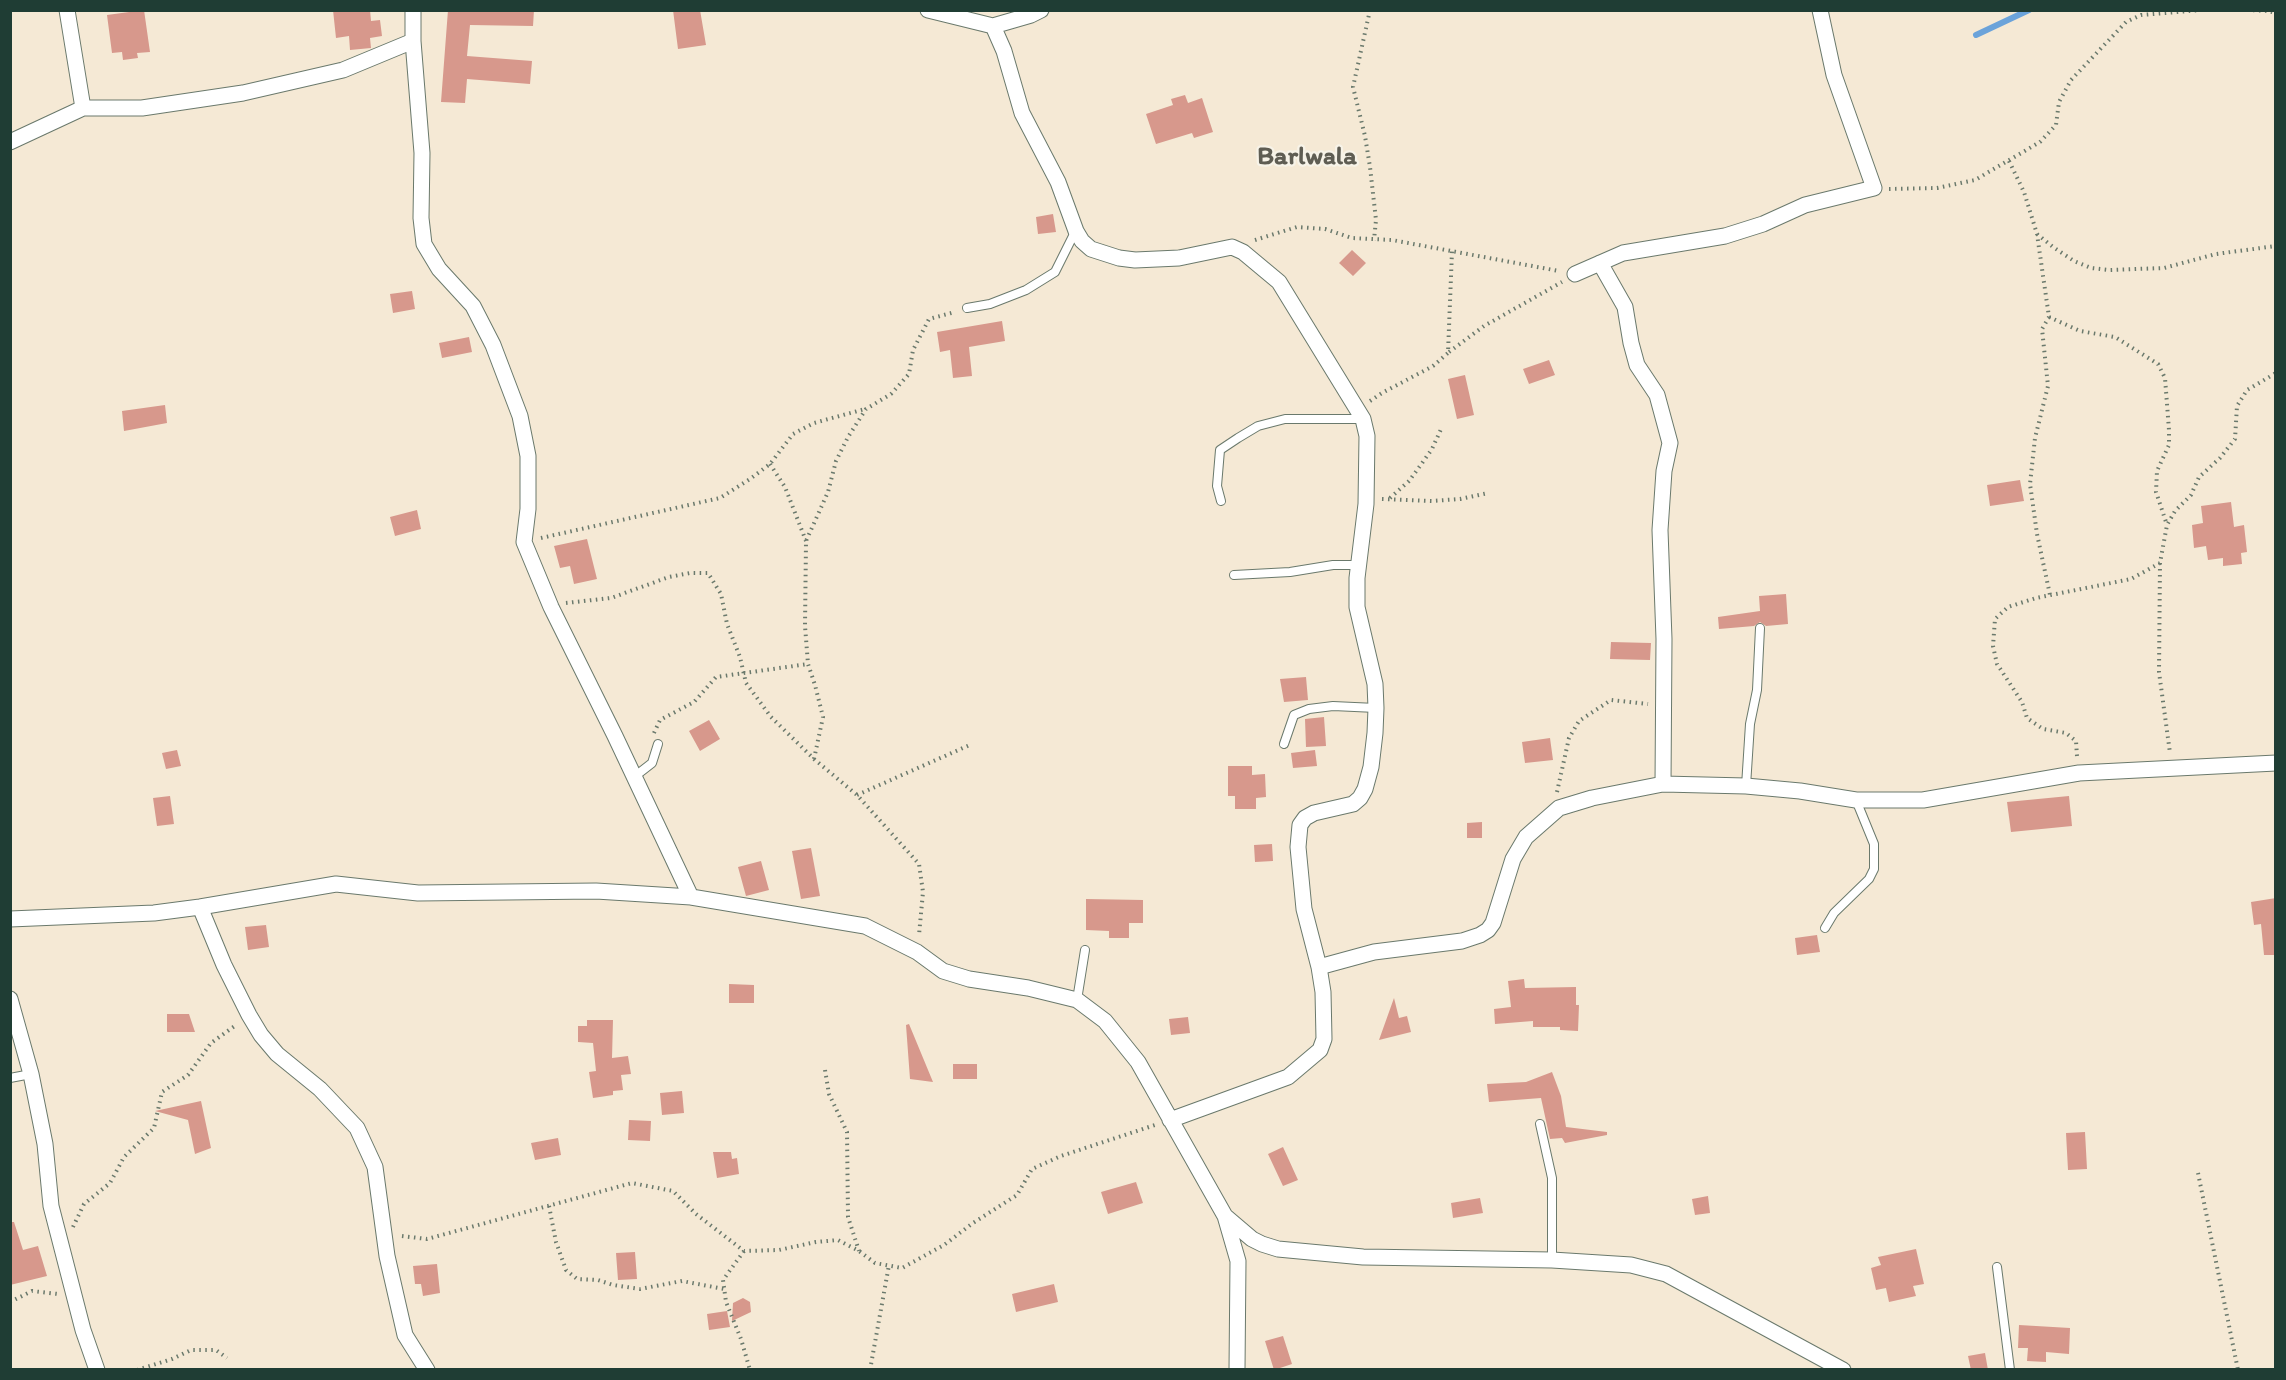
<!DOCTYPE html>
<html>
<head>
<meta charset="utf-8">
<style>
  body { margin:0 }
  #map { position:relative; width:2286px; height:1380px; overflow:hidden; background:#f5e9d5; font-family:Itim,sans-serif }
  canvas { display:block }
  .frame { position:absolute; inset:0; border:12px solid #1f3d34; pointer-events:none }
</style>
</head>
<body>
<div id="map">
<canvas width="2286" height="1380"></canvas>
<div class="frame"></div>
</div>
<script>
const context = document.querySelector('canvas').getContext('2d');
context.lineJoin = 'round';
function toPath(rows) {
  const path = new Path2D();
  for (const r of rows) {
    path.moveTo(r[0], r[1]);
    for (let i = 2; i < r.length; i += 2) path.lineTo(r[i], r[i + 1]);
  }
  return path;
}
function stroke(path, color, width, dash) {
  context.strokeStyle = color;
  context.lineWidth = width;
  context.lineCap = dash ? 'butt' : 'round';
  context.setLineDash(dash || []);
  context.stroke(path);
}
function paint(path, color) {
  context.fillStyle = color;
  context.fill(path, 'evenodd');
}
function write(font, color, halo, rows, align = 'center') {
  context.font = font + ' Itim,sans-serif';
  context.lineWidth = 4.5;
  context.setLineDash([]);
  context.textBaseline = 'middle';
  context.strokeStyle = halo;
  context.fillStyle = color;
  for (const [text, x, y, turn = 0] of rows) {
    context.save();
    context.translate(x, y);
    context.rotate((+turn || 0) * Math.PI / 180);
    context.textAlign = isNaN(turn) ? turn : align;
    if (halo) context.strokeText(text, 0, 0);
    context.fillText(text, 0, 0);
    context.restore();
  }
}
const stream = toPath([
  [1976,35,2029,10]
]);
const building = toPath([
  [144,10,150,52,137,53,138,58,123,60,122,52,112,53,107,15],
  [333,10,370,10,371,21,380,20,382,36,370,38,371,48,350,50,349,36,336,38],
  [448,10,534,10,533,26,470,25,467,56,532,61,530,84,467,79,465,103,441,102],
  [673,10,700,10,706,45,678,49],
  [1185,95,1188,103,1202,98,1213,132,1194,138,1192,133,1156,144,1146,114,1173,105,1171,99],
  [1053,214,1056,232,1038,234,1036,217],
  [1352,250,1366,263,1353,276,1339,263],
  [412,291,415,309,393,313,390,294],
  [1002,321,1005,341,969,347,972,376,953,378,950,350,940,352,937,332],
  [469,337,472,352,442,358,439,343],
  [1549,360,1555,375,1529,384,1523,369],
  [1465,375,1474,415,1457,419,1448,379],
  [165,405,167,423,124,431,122,411],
  [2020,480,2024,501,1990,506,1987,485],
  [2231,502,2234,527,2244,525,2247,552,2241,553,2242,564,2223,566,2223,558,2208,560,2206,546,2194,548,2192,525,2203,523,2201,506],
  [417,510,421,529,395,536,390,517],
  [587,539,597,579,574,584,570,566,560,568,554,546],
  [1786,594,1788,624,1766,626,1760,622,1754,626,1719,629,1718,617,1760,611,1759,596],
  [1611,642,1651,643,1650,660,1610,659],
  [1306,677,1308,700,1284,702,1280,679],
  [1324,717,1326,746,1306,747,1305,719],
  [709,720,720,739,700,751,689,731],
  [1550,738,1553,760,1525,763,1522,742],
  [177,750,181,766,166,769,162,753],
  [1315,750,1317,766,1293,768,1291,753],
  [1228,766,1252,766,1252,775,1265,774,1266,797,1256,798,1256,809,1235,809,1235,796,1228,796],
  [170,796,174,824,157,826,153,798],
  [2069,796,2072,826,2011,832,2007,802],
  [1482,822,1482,838,1467,838,1467,823],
  [1272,844,1273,861,1255,862,1254,845],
  [811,848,820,896,801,899,792,851],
  [761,861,769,890,746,896,738,867],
  [2276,898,2276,955,2264,955,2261,924,2254,925,2251,902],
  [1086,899,1143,900,1143,923,1129,923,1129,938,1109,938,1109,931,1086,930],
  [266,925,269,947,248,950,245,927],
  [1817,935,1820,952,1797,955,1795,938],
  [1524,979,1525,988,1576,987,1576,1005,1579,1005,1578,1031,1560,1030,1560,1027,1533,1027,1533,1021,1495,1024,1494,1009,1511,1007,1508,981],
  [729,984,754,985,754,1003,729,1003],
  [1394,998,1399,1018,1407,1016,1411,1032,1379,1040],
  [167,1014,189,1014,195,1032,167,1032],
  [1188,1017,1190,1033,1171,1035,1169,1019],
  [587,1020,613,1020,612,1058,628,1056,631,1074,621,1075,623,1090,613,1091,613,1095,593,1098,589,1072,596,1071,593,1043,578,1042,578,1026,587,1026],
  [909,1024,933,1082,910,1079,906,1025],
  [953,1064,977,1064,977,1079,953,1079],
  [1552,1072,1561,1096,1566,1127,1607,1132,1607,1135,1565,1143,1562,1138,1550,1139,1541,1098,1489,1102,1487,1084,1526,1082],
  [682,1091,684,1113,662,1115,660,1093],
  [201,1101,211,1148,195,1154,188,1120,155,1111],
  [629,1120,651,1121,650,1141,628,1140],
  [2085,1132,2087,1169,2068,1170,2066,1133],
  [558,1138,561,1155,535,1160,531,1143],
  [1283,1147,1298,1180,1283,1186,1268,1154],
  [713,1152,731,1152,732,1159,737,1158,739,1174,717,1178],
  [1136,1182,1143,1203,1108,1214,1101,1192],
  [1708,1196,1710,1213,1695,1215,1692,1199],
  [1480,1198,1483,1213,1453,1218,1451,1203],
  [10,1222,14,1222,23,1250,38,1246,47,1276,10,1285],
  [1916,1249,1924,1284,1913,1286,1916,1296,1889,1302,1886,1288,1876,1290,1871,1268,1881,1265,1878,1257],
  [635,1252,637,1279,618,1280,616,1253],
  [437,1264,440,1293,423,1296,421,1284,415,1284,413,1266],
  [1054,1284,1058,1302,1016,1312,1012,1294],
  [743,1298,750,1302,751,1312,732,1321,733,1303],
  [727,1311,730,1327,709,1330,707,1314],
  [2019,1325,2070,1328,2069,1354,2046,1352,2046,1362,2027,1361,2028,1348,2018,1348],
  [1283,1336,1292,1364,1274,1370,1265,1341],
  [1985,1353,1988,1370,1971,1370,1968,1356]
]);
const path = toPath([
  [1370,10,1353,87,1365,136,1370,167,1376,220,1374,240],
  [2247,10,2268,11,2276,13],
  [2009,161,2024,192,2037,234,2049,317,2042,329,2048,386,2035,438,2030,484,2037,534,2050,595],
  [1889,189,1937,188,1975,180,2040,142,2056,125,2059,102,2071,80,2126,22,2141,15,2202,10],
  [2037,234,2053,247,2074,261,2091,268,2109,270,2164,268,2216,254,2276,246],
  [1255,240,1297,227,1325,229,1352,238,1392,240,1559,271],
  [2049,317,2080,331,2115,337,2158,364,2165,378,2169,430,2169,445,2157,471,2156,492,2167,525],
  [1449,352,1484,326,1562,282],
  [1370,401,1382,393,1433,366,1448,353,1452,251],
  [770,464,785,487,806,541],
  [1390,498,1409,481,1420,466,1432,449,1442,427],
  [1382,499,1432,501,1460,499,1488,493],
  [541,538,720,498,750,479,770,464,793,434,814,423,865,409],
  [2160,563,2159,672,2170,753],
  [566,603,611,598,669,577,690,573,708,573,721,594,727,624,740,657,746,683,771,717,814,759,857,795,919,864,923,892,919,935],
  [654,733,660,720,694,702,716,677,808,664],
  [2077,756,2076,741,2066,733,2043,729,2027,718,2022,702,1997,664,1993,646,1995,619,2008,607,2036,598,2131,579,2160,563,2167,525,2175,511,2191,495,2199,477,2220,458,2235,439,2237,406,2247,390,2276,373],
  [814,759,823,717,815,685,808,664,805,626,806,541,828,492,836,461,848,437,866,409,891,394,909,374,913,350,929,319,955,312],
  [1557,792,1569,738,1579,721,1611,700,1648,704],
  [857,795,972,744],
  [825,1070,829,1094,847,1132,848,1217,859,1251],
  [2198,1173,2238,1370],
  [549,1206,556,1242,566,1270,577,1279,598,1280,613,1285,640,1289,682,1281,724,1289],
  [73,1227,84,1204,110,1183,124,1157,154,1128,162,1092,188,1075,211,1043,236,1025],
  [402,1236,427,1239,632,1183,673,1191,696,1214,744,1251,779,1250,816,1242,838,1240,859,1251,875,1263,902,1268,944,1245,973,1223,1017,1195,1032,1169,1061,1156,1155,1125],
  [744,1251,723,1280,726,1302,741,1339,750,1370],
  [10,1302,32,1291,58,1294],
  [137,1370,172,1359,191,1350,216,1350,227,1358],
  [870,1370,889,1265]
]);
const service = toPath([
  [967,308,990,304,1026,290,1055,272,1075,232],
  [1221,501,1217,486,1220,450,1238,438,1258,426,1285,419,1363,419],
  [1234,575,1290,572,1333,565,1358,565],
  [1284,744,1294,715,1309,709,1333,706,1376,708],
  [634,777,652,763,658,744],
  [1746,786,1750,724,1757,690,1760,628],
  [1825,928,1834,913,1869,879,1874,869,1874,844,1856,800],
  [1077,1000,1085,950],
  [10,1078,31,1074],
  [1540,1124,1552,1178,1552,1260],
  [1997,1267,2010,1370]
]);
const minor = toPath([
  [67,10,83,108],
  [928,10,993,26,1004,51,1022,113,1058,182,1076,231,1082,241,1091,249,1119,258,1135,260,1179,258,1232,247,1243,252,1279,282,1363,419,1367,436,1366,504,1357,578,1357,607,1375,684,1376,708,1375,733,1371,767,1365,789,1360,798,1353,804,1314,813,1305,818,1300,825,1298,847,1304,909,1319,967],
  [993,26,1031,15,1041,10],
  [413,41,422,153,421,218,424,244,439,269,473,306,493,345,520,416,528,456,528,509,524,542,551,607,615,736,691,897],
  [10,142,83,108,142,108,243,93,343,70,413,41,413,10],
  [1600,263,1625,307,1631,343,1637,365,1657,395,1670,443,1664,471,1660,530,1664,639,1663,784],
  [1575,274,1623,253,1725,236,1763,224,1805,205,1874,188,1834,75,1820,10],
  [200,907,224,965,249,1015,261,1035,277,1054,320,1089,357,1128,375,1167,387,1256,405,1335,427,1370],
  [10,919,154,913,200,907,336,884,418,893,596,891,691,897,865,926,917,952,943,971,969,979,1028,988,1077,1000,1105,1021,1138,1062,1225,1216,1252,1239,1262,1244,1278,1249,1363,1257,1552,1260,1631,1265,1666,1274,1843,1370],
  [10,999,31,1074,45,1144,51,1206,83,1330,97,1370],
  [1170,1120,1288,1077,1320,1050,1324,1039,1323,992,1319,967,1374,952,1462,941,1480,935,1488,930,1493,923,1513,859,1526,837,1559,808,1592,798,1663,784,1746,786,1800,791,1856,800,1923,800,2079,773,2276,763],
  [1225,1216,1238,1261,1237,1370]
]);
const quarterNames = [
  ["Barlwala",1307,157]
];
stroke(stream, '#6ba3da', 6);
paint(building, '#d7988c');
stroke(service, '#6a796c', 10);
stroke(minor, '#6a796c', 17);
stroke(path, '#6a796c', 4, [1.5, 4.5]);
stroke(service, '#fff', 8);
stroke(minor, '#fff', 15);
write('bold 26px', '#5f5d53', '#f7f3e8', quarterNames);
</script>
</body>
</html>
